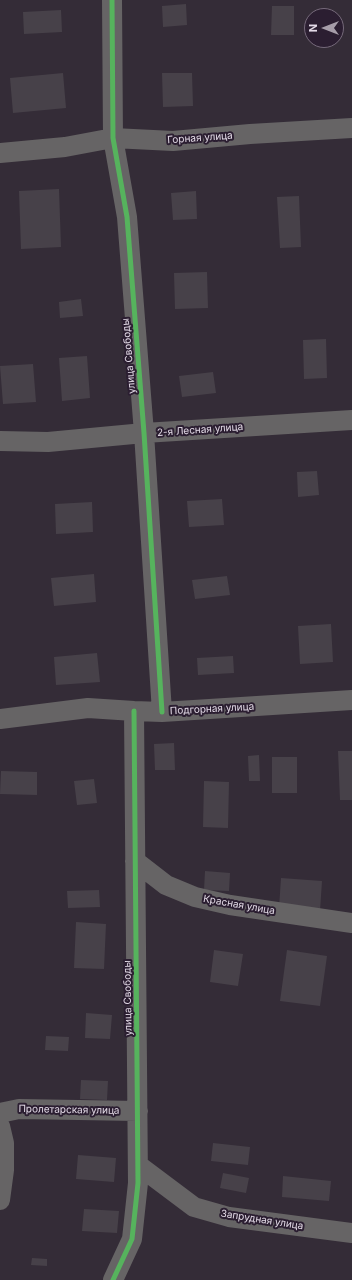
<!DOCTYPE html>
<html>
<head>
<meta charset="utf-8">
<style>
  body { margin:0 }
  #map { position:relative; width:352px; height:1280px; overflow:hidden; background:#342c37; font-family:Inter,sans-serif }
  canvas { display:block }
  .north { position:absolute; left:304px; top:8px; width:40px; height:40px; box-sizing:border-box; background:#2b1e31; border:1px solid #75697a; border-radius:50%; rotate:270deg; font-size:11px; font-weight:700; line-height:16px; text-align:center; color:#e3dae7 }
  .north::after { content:''; display:block; margin:auto; width:14px; height:18px; background:#a69da9; clip-path:polygon(50% 0,100% 100%,50% 72%,0 100%) }
</style>
</head>
<body>
<div id="map">
<canvas width="352" height="1280"></canvas>
<div class="north">N</div>
</div>
<script>
const g = document.querySelector('canvas').getContext('2d');
g.lineJoin = 'round';
function paint(path, color) {
  g.fillStyle = color;
  g.fill(path, 'evenodd');
}
function strokePath(path, color, width, dash) {
  g.strokeStyle = color;
  g.lineWidth = width;
  g.lineCap = dash ? 'butt' : 'round';
  g.setLineDash(dash || []);
  g.stroke(path);
}
function drawText(font, color, halo, rows, align = 'center') {
  g.font = font + ' Inter,sans-serif';
  g.lineWidth = 4;
  g.setLineDash([]);
  g.textBaseline = 'middle';
  g.strokeStyle = halo;
  g.fillStyle = color;
  for (const [text, x, y, turn = 0] of rows) {
    g.save();
    g.translate(x, y);
    g.rotate((+turn || 0) * Math.PI / 180);
    g.textAlign = isNaN(turn) ? turn : align;
    if (halo) g.strokeText(text, 0, 0);
    g.fillText(text, 0, 0);
    g.restore();
  }
}
const building = new Path2D(`
  M186,4l1,21 -24,2 -1,-21z
  M272,6h22v29h-23z
  M61,10l1,22 -38,2 -1,-22z
  M63,73l3,35 -53,5 -3,-35z
  M162,73h30l1,33 -30,1z
  M59,189l2,58 -40,2 -2,-58z
  M196,191l1,28 -24,1 -2,-27z
  M299,196l2,51 -21,1 -3,-51z
  M207,272l1,36 -33,1 -1,-36z
  M81,299l2,17 -23,2 -1,-16z
  M326,339l1,39 -23,1 -1,-39z
  M87,356l3,42 -28,3 -3,-43z
  M33,364l3,38 -33,2 -3,-38z
  M213,372l3,21 -34,4 -3,-21z
  M317,471l2,24 -21,2 -1,-25z
  M222,499l2,26 -35,2 -2,-26z
  M92,502l1,30 -37,2 -1,-30z
  M94,574l2,28 -42,4 -3,-28z
  M227,576l3,19 -35,4 -3,-19z
  M331,624l2,38 -33,2 -2,-38z
  M97,653l3,29 -44,3 -2,-28z
  M233,656l1,17 -36,2 -1,-17z
  M174,743l1,27h-20l-1,-26z
  M338,751h14v49h-12z
  M259,755l1,26h-11l-1,-25z
  M272,757h25v36h-25z
  M1,771l36,1v23l-37,-1z
  M94,779l3,24 -20,2 -3,-24z
  M204,781l25,1 -1,46 -25,-1z
  M205,871l25,2 -1,18 -25,-1z
  M281,878l41,3 -2,30 -41,-3z
  M99,890l1,17 -32,1 -1,-17z
  M76,922l30,2 -2,45 -30,-1z
  M214,950l29,4 -5,32 -28,-4z
  M287,950l40,6 -7,50 -40,-5z
  M86,1013l26,2 -2,24 -25,-1z
  M46,1036l23,1 -1,14 -23,-1z
  M81,1080l27,1 -1,19 -27,-1z
  M213,1143l37,4 -2,18 -37,-4z
  M78,1155l38,3 -2,24 -38,-3z
  M223,1173l26,5 -3,15 -26,-5z
  M283,1176l48,5 -2,20 -47,-4z
  M84,1209l35,2 -2,22 -35,-2z
  M32,1258l15,1v7l-16,-1z`);
const minor = new Path2D(`
  M112,0l1,138 14,79 17,216 18,279
  M0,153l65,-6 48,-9 60,3 77,-7 102,-6
  M0,441l48,1 96,-9 208,-13
  M0,719l88,-11 46,3 28,1 190,-12
  M135,861l31,24 29,12 35,8 122,18
  M0,1113l19,-4 119,2
  M0,1126l4,17v27l-4,30
  M138,1165l56,42 35,10 123,16
  M113,1280l19,-41 6,-56 -4,-472`);
const cycleway = new Path2D(`
  M112,0l1,138 14,79 17,216 18,279
  M113,1280l19,-41 6,-56 -4,-472`);
const streetNames = [
  ["Горная улица",200,138,-4],
  ["улица Свободы",129,356,-95],
  ["2-я Лесная улица",200,430,-4],
  ["Подгорная улица",212,709,-3],
  ["Красная улица",239,905,10],
  ["улица Свободы",128,998,-91],
  ["Пролетарская улица",69,1110,1],
  ["Запрудная улица",262,1220,9]
];
paint(building, '#474149');
strokePath(minor, '#666465', 20);
strokePath(cycleway, '#56b35d', 5);
drawText('10px', '#e3dae7', '#2b1e31', streetNames);
</script>
</body>
</html>
